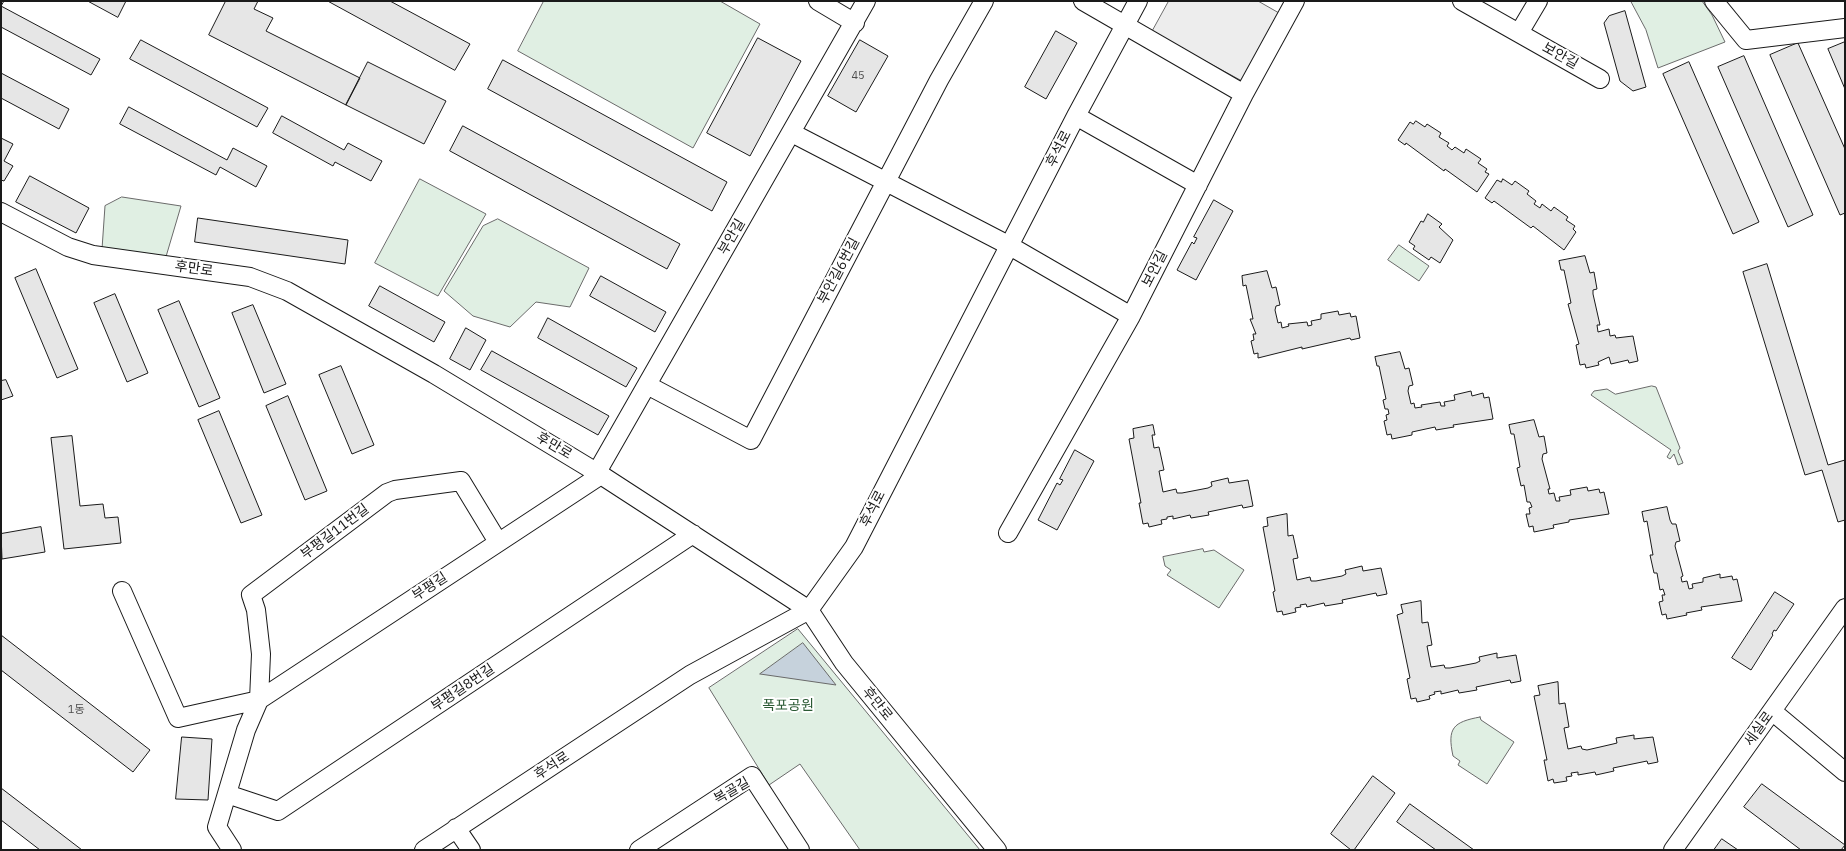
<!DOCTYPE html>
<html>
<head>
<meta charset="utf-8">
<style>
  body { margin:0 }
  #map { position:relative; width:1846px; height:851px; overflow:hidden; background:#fff; font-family:"IBM Plex Sans",sans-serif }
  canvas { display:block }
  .frame { position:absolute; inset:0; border:2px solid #1a1a1a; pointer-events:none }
</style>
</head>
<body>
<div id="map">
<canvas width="1846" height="851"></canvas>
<div class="frame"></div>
</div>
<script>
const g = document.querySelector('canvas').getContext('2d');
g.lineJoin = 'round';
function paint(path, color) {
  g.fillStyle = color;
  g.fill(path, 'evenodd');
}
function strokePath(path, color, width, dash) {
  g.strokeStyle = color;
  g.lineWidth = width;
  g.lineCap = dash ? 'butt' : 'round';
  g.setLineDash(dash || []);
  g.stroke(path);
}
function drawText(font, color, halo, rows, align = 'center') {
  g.font = font + ' "IBM Plex Sans","Noto Sans KR",sans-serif';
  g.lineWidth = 4;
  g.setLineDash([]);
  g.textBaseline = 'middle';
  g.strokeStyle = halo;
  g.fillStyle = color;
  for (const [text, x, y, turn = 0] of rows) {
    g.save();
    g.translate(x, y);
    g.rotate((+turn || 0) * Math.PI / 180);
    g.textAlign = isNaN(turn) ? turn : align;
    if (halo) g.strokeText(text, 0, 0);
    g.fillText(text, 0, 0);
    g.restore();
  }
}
const green = new Path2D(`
  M544,1h176l40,23 -67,124 -175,-97z
  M1631,1h71l10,14 13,27 -67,26 -12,-38z
  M420,179l66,35 -48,82 -63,-33z
  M122,197l59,9 -16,54 -63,-11 3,-43z
  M498,219l91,49 -19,39 -34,-5 -26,25 -37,-11 -29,-25 39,-65z
  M1399,245l30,21 -10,15 -31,-21z
  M1652,386l4,1 24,61 -2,3 5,12 -5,2 -4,-11 -4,5 -3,-2 4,-7 -80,-55 3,-4 13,-2 8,5z
  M1203,549l1,3 10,-2 30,20 -25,38 -52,-33 4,-5 -6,-4 -2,-9z
  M798,629l182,221h-120l-60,-86 -31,21 -60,-97z
  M1480,717l1,3 33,22 -27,42 -29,-19 2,-4 -7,-5c-6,-28 0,-34 27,-39z`);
const parking = new Path2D(`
  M1169,1h89l21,12 -37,68 -90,-49z`);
const water = new Path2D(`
  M803,643l33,42 -76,-11z`);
const building = new Path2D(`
  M1,1h3l-3,5 99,53 -9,16 -90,-48z
  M88,1h38l-8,16z
  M226,1h32l-4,8 19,9 -7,13 94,47 -14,27 -137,-70z
  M328,1h62l80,43 -15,26z
  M1625,11l21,76 -13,4 -13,-10 -16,-58 5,-7z
  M1056,31l21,12 -31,56 -21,-12z
  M758,38l43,23 -51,95 -43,-23z
  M141,40l127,68 -11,19 -127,-68z
  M860,40l28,16 -32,56 -28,-16z
  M1845,42v47l-17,-40z
  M1798,43l47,106v64l-5,2 -70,-160z
  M1744,56l69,159 -25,12 -70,-160z
  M503,60l224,122 -15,29 -224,-122z
  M368,62l78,39 -22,43 -78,-39z
  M1689,62l70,160 -26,12 -70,-160z
  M1,73l68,36 -10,20 -58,-31z
  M129,107l98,53 6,-12 34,18 -11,21 -36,-20 -4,8 -96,-51z
  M282,116l62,34 4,-7 34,18 -11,20 -36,-19 -2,4 -60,-33z
  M1416,121l9,6 2,-3 14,9 -2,4 10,6 -2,3 5,4 3,-3 9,6 2,-4 15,10 -3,4 9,6 -2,3 4,2 -12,18 -32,-23 -1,2 -38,-28 -1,2 -7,-5 12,-18 3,2z
  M463,126l217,118 -13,25 -217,-118z
  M1,138l12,6 -9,17 9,5 -9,15 -3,-1z
  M30,176l59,32 -13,25 -60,-31z
  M1503,179l9,6 3,-4 14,10 -2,3 9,7 -2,3 6,4 2,-4 9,7 3,-4 14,10 -2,3 9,6 -2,3 3,3 -12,18 -31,-24 -2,2 -37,-27 -2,2 -7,-5 12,-18 4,2z
  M1214,200l19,11 -37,69 -19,-10 15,-28 2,2 3,-6 -3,-1z
  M1428,214l14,10 -3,3 14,13 -13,23 -9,-6 -2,3 -16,-11 2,-3 -6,-4 12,-21 2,1z
  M198,218l150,22 -3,24 -150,-22z
  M1585,256l5,17 4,-1 3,17 -4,1v4l7,31h-3l1,7 11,-3 1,7 5,-1 1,3 17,-2 5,25 -9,2 -1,-3 -17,4 -2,-7 -11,5 1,3 -13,3 -1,-4 -5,1 -4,-20 3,-1 -11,-40 3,-1 -7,-33h-3l-2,-9z
  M1767,264l61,201 17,-5v60l-7,2 -16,-52 -17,5 -62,-203z
  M36,269l42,100 -21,9 -42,-100z
  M1267,271l5,17 4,-1 4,18 -4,1 -1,4 3,13 3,-1 1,6 7,-2 -1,-2 19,-2 1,4 4,-1 -1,-4 10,-2v-5l17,-3 1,4 11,-2 1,4 5,-1 4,22 -9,2 -1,-2 -48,11v-2l-44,11v-5l-4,1 -3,-13 3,-1 -1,-6h3l-6,-15h3l-7,-34 -3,1 -1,-10z
  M601,276l65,36 -11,20 -65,-36z
  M380,286l65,36 -11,20 -65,-36z
  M115,294l33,79 -21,9 -33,-79z
  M179,301l41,97 -21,9 -41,-97z
  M253,305l33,79 -22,9 -32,-80z
  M548,318l89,50 -11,19 -88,-49z
  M466,328l20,12 -16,30 -20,-11z
  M492,351l117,65 -11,19 -117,-65z
  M1400,352l5,17 4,-1 4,17 -4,1 -1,5 3,13 3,-1 1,5 7,-1 -1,-2 19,-3 1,4h4l-1,-4 11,-2 -1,-5 17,-4 1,5 11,-3 1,5 5,-1 4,22 -40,6 1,2 -18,3 -1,-3 -23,5v3l-20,4 -1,-5 -4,1 -3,-14 3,-1 -1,-5 3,-1 -1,-5h-3l-2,-9 3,-1 -7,-33h-2l-2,-9z
  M341,366l33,79 -22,9 -33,-79z
  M6,380l7,16 -12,4v-19z
  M288,396l39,95 -22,9 -39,-94z
  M219,411l43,104 -21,8 -43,-103z
  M1534,420l5,17 5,-1 3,17 -4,1 -1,5 8,30h-2l1,5 5,-1 2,8h4l-1,-4 12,-2 -1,-5 17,-3 1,4 11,-2 1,4 4,-1 5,22 -40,6v2l-16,3 1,3 -20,4 -1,-6 -4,1 -3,-13h4l-1,-6 3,-1 -2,-5h-3l-3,-17 -3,1 -4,-18 3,-1 -6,-33h-3l-2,-9z
  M1153,425l2,10h-3l2,13 5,-1 5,23 -5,1 4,21 13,-3 1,4h5l26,-5 4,-2 -1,-4 17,-4 1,5 19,-3 5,26 -10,2 -1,-3 -34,7 1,3 -18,3 -1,-3 -17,4v-3l-6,1v2l-6,1 1,4 -13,3 -1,-4 -5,1 -4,-21h2l-12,-64 5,-1 -1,-9z
  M72,436l8,70 23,-2 2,14 13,-1 3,26 -57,6 -13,-111z
  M1075,450l19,11 -37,69 -19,-10 19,-37 3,2 3,-5 -3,-1z
  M1667,507l3,13 2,4h4l4,17 -4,1 -1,4 8,30 -2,1 1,5 5,-1 2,8 4,-1 -1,-4 11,-2v-4l17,-4v4l12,-2 1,4 4,-1 5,22 -41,6 1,3 -16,3 1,2 -20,4 -1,-5 -4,1 -3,-13 4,-1 -1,-6h3l-2,-6 -3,1 -3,-17h-3l-4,-18h3l-6,-34 -3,1 -2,-10z
  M1287,514l1,22 5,-1 5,23 -5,1 4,21 13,-3 1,4h5l26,-5 4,-2 -1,-4 17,-4 1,5 18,-3 6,26 -10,2 -1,-3 -34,7 1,3 -18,3 -1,-3 -17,4 -1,-3 -6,1 1,2 -6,1 1,4 -13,3 -1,-4 -5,1 -4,-20 2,-1 -12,-64 5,-1 -1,-8z
  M41,527l4,25 -43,7 -1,-25z
  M1775,592l19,12 -18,27 -2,-1 -2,4 1,1 -22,35 -19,-12z
  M1421,601l1,22 6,-1 4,23 -5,1 4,21 13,-2 1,3h5l26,-5 4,-2 -1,-4 18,-4v5l19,-3 5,26 -10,2 -1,-3 -34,7 1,3 -18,3 -1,-3 -17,4v-3l-7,1 1,2 -6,2 1,3 -13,3 -1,-4 -5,1 -4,-20 3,-1 -13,-63 6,-2 -2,-8z
  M1,635l149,115 -17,22 -132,-102z
  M1558,682l1,22 6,-1 4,24 -5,1 4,21 13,-3 1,3 5,1 26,-6 4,-1 -1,-5 18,-3v4l19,-2 5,25 -10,2 -1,-3 -34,7 1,3 -18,4 -1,-3 -17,3v-3l-7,1 1,3 -6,1 1,4 -13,2 -1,-4 -5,2 -4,-21h3l-13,-64 6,-1 -2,-9z
  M182,737l30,2 -4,61 -32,-1z
  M1373,776l22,17 -41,57h-3l-20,-16z
  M1762,784l83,61 -4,5h-40l-57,-43z
  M1,788l81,62h-42l-39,-30z
  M1410,804l64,46h-38l-39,-28z
  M1722,839l16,11h-24z`);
const minor = new Path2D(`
  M818,1l37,22
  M1083,1l161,93
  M1462,1l138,78
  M1714,1l32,39 99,-12
  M1519,33l19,-32
  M1076,116l122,69
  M792,133l218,113 121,70
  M1,212l67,35 25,8 157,22 37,14 147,83 167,101 208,135 35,53 153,187
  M649,386l102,54 188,-360 45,-79
  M597,472l269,-471
  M1008,533l123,-217 113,-222 51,-93
  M122,591l56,127 81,-18 342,-225
  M1772,711l73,61
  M227,794l51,17 415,-277
  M456,828l15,22
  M232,850l-15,-23 29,-97 13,-30 2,-46 -5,-44 -5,-15 136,-102 8,-3 66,-9 37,61
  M424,850l266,-175 119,-65 45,-63 222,-431 62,-115
  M639,850l113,-74 48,74
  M1673,850l172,-242`);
const numberNames = [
  ["45",858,76],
  ["1동",76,710]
];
const streetNames = [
  ["보안길",1560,56,29],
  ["후석로",1059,149,-63],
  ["부안길",732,237,-60],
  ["후만로",194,269,8],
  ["보안길",1155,269,-63],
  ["부안길6번길",839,271,-62],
  ["후만로",554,446,31],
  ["후석로",873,509,-63],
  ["부평길11번길",335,532,-37],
  ["부평길",430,587,-33],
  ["부평길8번길",463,688,-34],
  ["후만로",877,704,51],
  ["세실로",1759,729,-54],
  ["후석로",552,766,-33],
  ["복골길",732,791,-30]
];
const parkNames = [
  ["폭포공원",788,706]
];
paint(green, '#e0efe3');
strokePath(green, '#6a6a6a', 1);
paint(parking, '#ededed');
strokePath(parking, '#6a6a6a', 1);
paint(water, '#c6d2dc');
strokePath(water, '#6a6a6a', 1);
paint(building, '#e6e6e6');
strokePath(building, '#1a1a1a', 1);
strokePath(minor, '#1a1a1a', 20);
strokePath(minor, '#fff', 18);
drawText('11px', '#4d4d4d', null, numberNames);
drawText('14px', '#1a1a1a', '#fff', streetNames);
drawText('14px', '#2b5a34', '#fff', parkNames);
</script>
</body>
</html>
